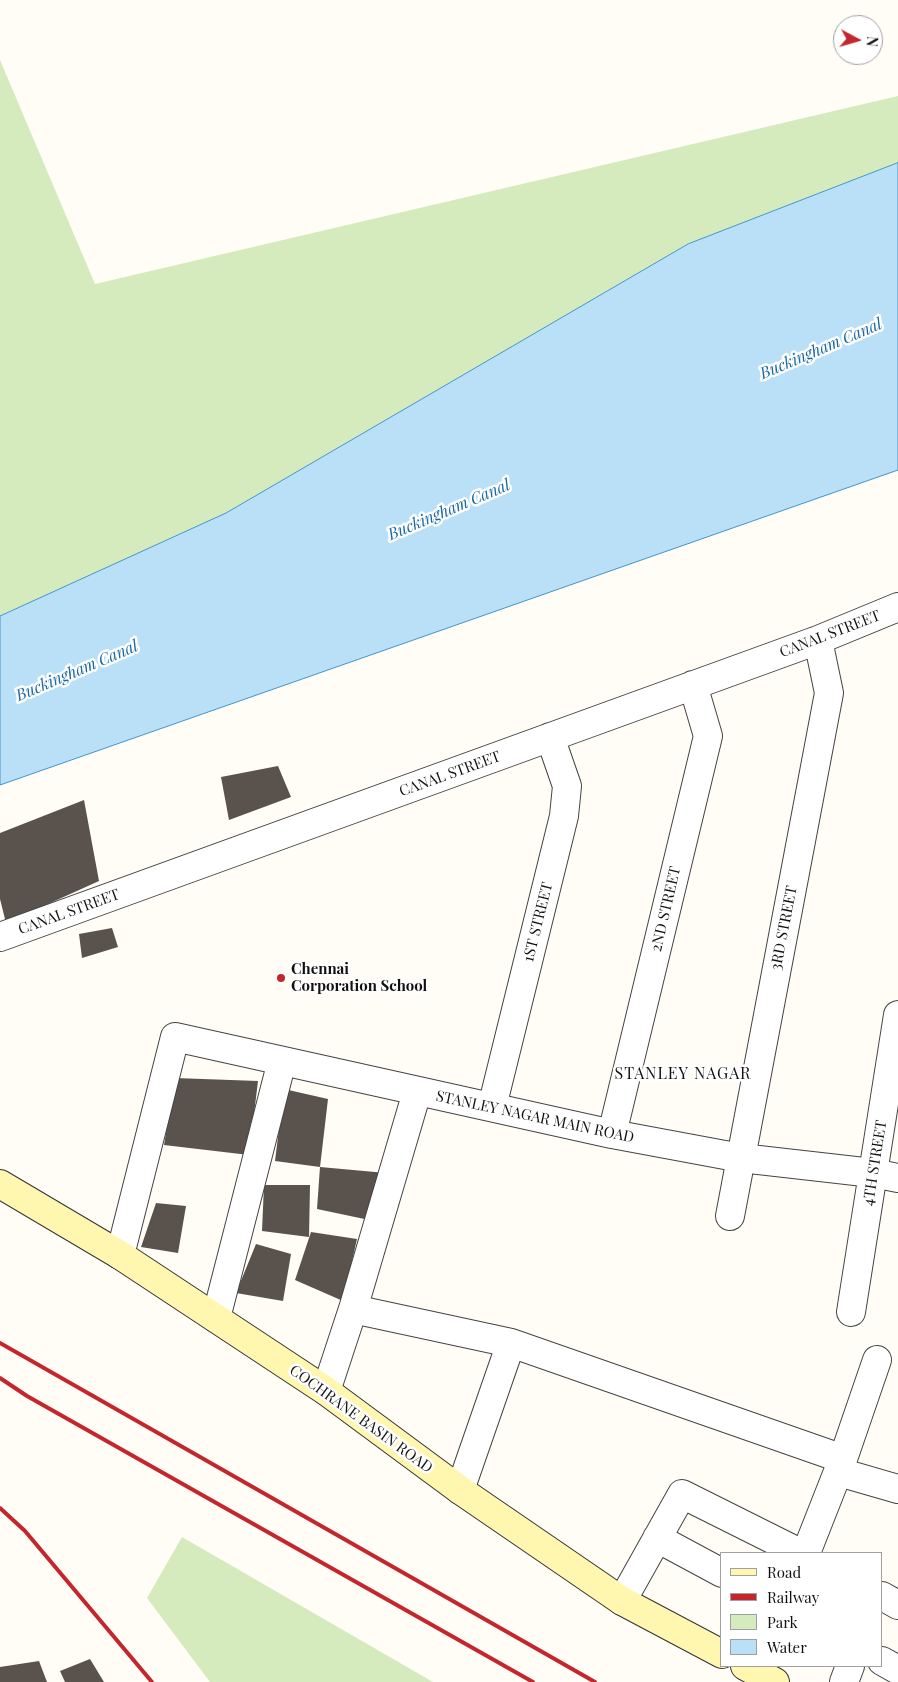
<!DOCTYPE html>
<html>
<head>
<meta charset="utf-8">
<style>
  body { margin:0 }
  #map { position:relative; width:898px; height:1682px; overflow:hidden; background:#fffdf5; font-family:"Playfair Display",serif }
  canvas { display:block }
  .legend { position:absolute; left:720px; top:1552px; width:162px; height:115px; box-sizing:border-box; background:#fff; border:1px solid #a0a0a0; margin:0; padding:6px 9px; list-style:none; font-size:15px; color:#111 }
  .legend li { display:flex; align-items:center; gap:10px; height:25px }
  .legend b { width:25px; border:1px solid #a0a0a0 }
  .north { position:absolute; left:833px; top:15px; width:50px; height:50px; box-sizing:border-box; background:#fff; border:1px solid #a0a0a0; border-radius:50%; rotate:96deg; font-size:14px; font-weight:700; line-height:20px; text-align:center; color:#111 }
  .north::after { content:''; display:block; margin:auto; width:18px; height:22px; background:#c4262e; clip-path:polygon(50% 0,100% 100%,50% 72%,0 100%) }
</style>
</head>
<body>
<div id="map">
<canvas width="898" height="1682"></canvas>
<ul class="legend">
<li><b style="height:6px;background:#fff6b0"></b>Road</li>
<li><b style="height:6px;background:#c4262e"></b>Railway</li>
<li><b style="height:14px;background:#d5ebbd"></b>Park</li>
<li><b style="height:14px;background:#b9e0f7"></b>Water</li>
</ul>
<div class="north">N</div>
</div>
<script>
const g = document.querySelector('canvas').getContext('2d');
g.lineJoin = 'round';
function paint(path, color) {
  g.fillStyle = color;
  g.fill(path, 'evenodd');
}
function strokePath(path, color, width, dash) {
  g.strokeStyle = color;
  g.lineWidth = width;
  g.lineCap = dash ? 'butt' : 'round';
  g.setLineDash(dash || []);
  g.stroke(path);
}
function drawText(font, color, halo, rows, align = 'center') {
  g.font = font + ' "Playfair Display",serif';
  g.lineWidth = 5;
  g.setLineDash([]);
  g.textBaseline = 'middle';
  g.strokeStyle = halo;
  g.fillStyle = color;
  for (const [text, x, y, turn = 0] of rows) {
    g.save();
    g.translate(x, y);
    g.rotate((+turn || 0) * Math.PI / 180);
    g.textAlign = isNaN(turn) ? turn : align;
    if (halo) g.strokeText(text, 0, 0);
    g.fillText(text, 0, 0);
    g.restore();
  }
}
const green = new Path2D(`
  M0,60l95,224 803,-188v67l-210,81 -462,269 -226,103z
  M182,1537l251,145h-223l-63,-84z`);
const water = new Path2D(`
  M898,163v307l-898,315v-169l226,-103 462,-269z`);
const building = new Path2D(`
  M278,766l13,31 -62,23 -8,-43z
  M84,800l15,81 -93,42 -6,-24v-66z
  M112,928l6,19 -36,11 -3,-24z
  M175,1078l83,3 -9,74 -85,-10z
  M284,1089l44,10 -8,68 -45,-6z
  M320,1167l66,6 -12,48 -57,-12z
  M264,1185h46l-1,52 -47,-6z
  M156,1203l30,3 -8,47 -37,-6z
  M311,1232l46,7 -14,62 -48,-21z
  M256,1244l35,10 -8,47 -47,-8z
  M90,1659l14,23h-39l-5,-11z
  M39,1661l8,21h-47v-15z`);
const street = new Path2D(`
  M0,937l818,-297 80,-33
  M492,1107l72,-291 3,-30 -17,-49
  M612,1134l96,-398 -15,-51
  M730,1216l99,-523 -11,-53
  M120,1255l55,-218 437,97 129,24 132,15 25,5
  M353,1309l158,34 332,116 -37,94
  M851,1312l47,-297
  M216,1318l66,-257
  M326,1391l27,-82 64,-217
  M843,1459l34,-99
  M839,1472l59,17
  M460,1490l51,-147
  M657,1538l65,35
  M882,1596l16,9
  M622,1601l60,-107 118,59
  M882,1661l16,9
  M844,1682l6,-16`);
const secondary = new Path2D(`
  M0,1184l120,71 206,136 134,99 162,111 100,53
  M745,1666l30,16`);
const rail = new Path2D(`
  M0,1343l595,339
  M0,1378l27,18 506,286
  M0,1508l25,23 127,151`);
const markers = [
  [281,978,5,"#c4262e"]
];
const streetNames = [
  ["CANAL STREET",830,634,-21],
  ["CANAL STREET",450,774,-20],
  ["2ND STREET",666,909,-77],
  ["CANAL STREET",69,912,-20],
  ["1ST STREET",538,922,-76],
  ["3RD STREET",784,928,-79],
  ["STANLEY NAGAR MAIN ROAD",535,1117,12],
  ["4TH STREET",875,1163,-81],
  ["COCHRANE BASIN ROAD",361,1419,36]
];
const poiNames = [
  ["Chennai",291,969],
  ["Corporation School",291,986]
];
const waterNames = [
  ["Buckingham Canal",821,349,-23],
  ["Buckingham Canal",449,510,-23],
  ["Buckingham Canal",77,671,-23]
];
const neighbourhoodNames = [
  ["STANLEY NAGAR",683,1074]
];
paint(green, '#d5ebbd');
paint(water, '#b9e0f7');
strokePath(water, '#3f96cf', 1);
paint(building, '#5a524d');
strokePath(street, '#444', 30);
strokePath(secondary, '#333', 30);
strokePath(street, '#fff', 28);
strokePath(secondary, '#fff6b0', 28);
strokePath(rail, '#c4262e', 4);
for (const [x, y, r, color] of markers) {
  const dot = new Path2D();
  dot.arc(x, y, r, 0, 2 * Math.PI);
  g.fillStyle = color;
  g.fill(dot);
  strokePath(dot, '#fff', 2);
}
drawText('15px', '#111', '#fff', streetNames);
drawText('bold 15px', '#111', '#fff', poiNames, 'left');
drawText('italic 16px', '#1768a6', '#fff', waterNames);
g.letterSpacing = '1px';
drawText('16px', '#111', '#fff', neighbourhoodNames);
g.letterSpacing = '0px';
</script>
</body>
</html>
